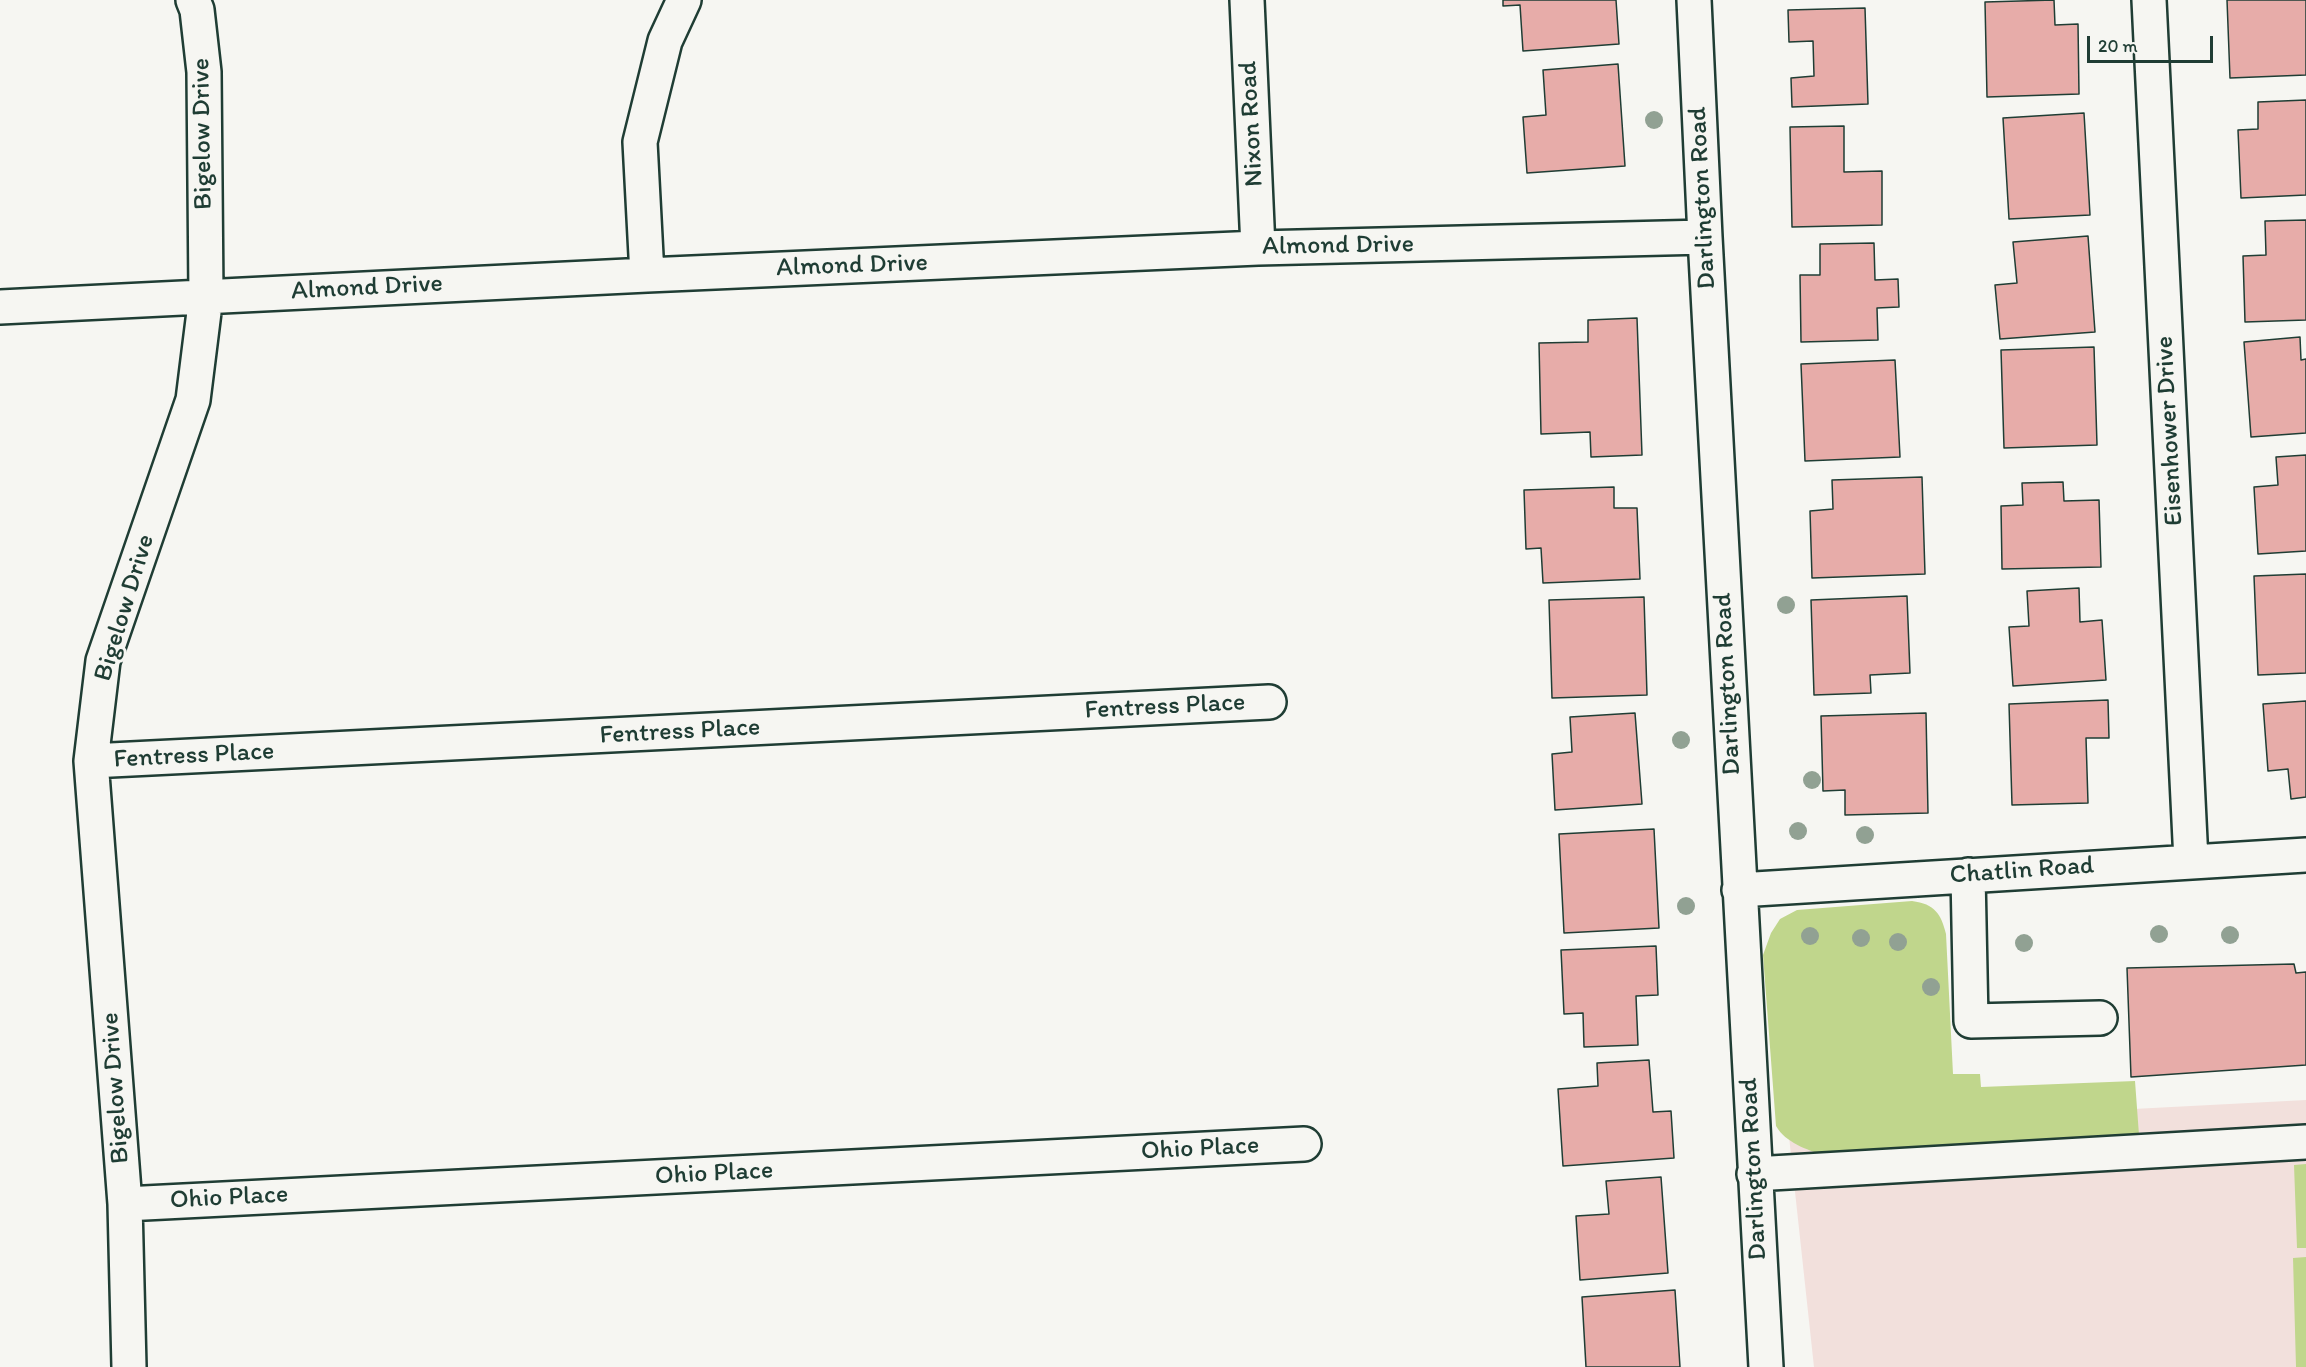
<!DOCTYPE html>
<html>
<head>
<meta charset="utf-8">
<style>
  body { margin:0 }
  #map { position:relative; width:2306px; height:1367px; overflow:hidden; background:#f6f6f2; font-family:Itim,sans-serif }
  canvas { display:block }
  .scale { position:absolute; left:2087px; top:36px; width:126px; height:27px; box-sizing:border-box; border:3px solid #1f3d34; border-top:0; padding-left:8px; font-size:18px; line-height:21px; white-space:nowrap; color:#1f3d34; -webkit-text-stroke:4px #f6f6f2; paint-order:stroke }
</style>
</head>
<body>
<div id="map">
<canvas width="2306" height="1367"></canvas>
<div class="scale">20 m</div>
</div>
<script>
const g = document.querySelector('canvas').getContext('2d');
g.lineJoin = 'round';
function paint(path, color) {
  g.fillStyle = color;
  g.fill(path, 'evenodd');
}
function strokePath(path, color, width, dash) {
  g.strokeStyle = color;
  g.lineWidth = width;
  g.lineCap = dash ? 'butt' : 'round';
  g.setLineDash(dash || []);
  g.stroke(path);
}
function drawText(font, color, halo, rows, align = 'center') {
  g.font = font + ' Itim,sans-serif';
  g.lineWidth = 6;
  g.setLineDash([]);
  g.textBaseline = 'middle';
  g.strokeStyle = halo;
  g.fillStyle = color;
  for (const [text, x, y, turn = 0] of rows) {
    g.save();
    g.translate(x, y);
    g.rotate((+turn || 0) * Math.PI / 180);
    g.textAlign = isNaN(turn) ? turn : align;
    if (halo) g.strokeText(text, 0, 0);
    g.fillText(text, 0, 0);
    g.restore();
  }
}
const built = new Path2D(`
  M2306,1100v267h-492l-26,-240z`);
const green = new Path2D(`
  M1912,901c23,3 29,13 34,33l7,140h27l1,13 154,-6 4,54 -314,21c-19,-7 -39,-13 -49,-30l-13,-171 8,-22 9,-14 17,-9z
  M2306,1164v84h-9l-3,-83z
  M2306,1257v110h-10l-3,-109z`);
const building = new Path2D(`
  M1503,0h113l3,44 -96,7 -3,-46 -17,1z
  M2054,0l1,25 23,-1 1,70 -92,3 -2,-95z
  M2227,0h79v75l-76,3z
  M1865,8l3,96 -76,3 -1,-29 23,-2 -1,-35 -24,1 -1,-32z
  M1618,64l7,102 -98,7 -4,-56 23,-2 -3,-45z
  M2306,100v95l-65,3 -3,-68 20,-1v-27z
  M2084,113l6,102 -81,4 -6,-101z
  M1844,126v46l38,-1v54l-90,2 -2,-100z
  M2306,220v100l-61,2 -2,-66 23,-1 -1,-34z
  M2088,236l7,96 -95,7 -5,-54 22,-2 -4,-41z
  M1874,243l1,37 23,-1 1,28 -22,1 1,32 -77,2 -1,-67h20v-31z
  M1637,318l5,137 -51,2 -1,-25 -49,2 -2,-91 49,-1v-22z
  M2300,337l1,23 5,-1v74l-55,4 -7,-95z
  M2094,347l3,98 -93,3 -3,-98z
  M1895,360l5,97 -95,4 -4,-97z
  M2306,455v96l-48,3 -4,-67 24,-2 -2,-28z
  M1922,477l3,97 -113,4 -2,-67 23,-2 -1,-29z
  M2063,482l1,19 35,-1 2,67 -99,2 -1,-63 22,-1 -1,-22z
  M1614,487v21h23l3,71 -97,4 -2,-35 -15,1 -2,-59z
  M2306,574v99l-48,2 -4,-99z
  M2079,588l1,34 22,-2 4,60 -93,6 -4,-59 20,-1 -2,-35z
  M1907,596l3,77 -40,2 1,18 -57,2 -3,-95z
  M1644,597l3,98 -95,3 -3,-98z
  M2108,700l1,38h-23l2,65 -76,2 -3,-101z
  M2306,701v96l-15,2 -3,-30 -20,2 -5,-67z
  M1635,713l7,91 -87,6 -3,-56 20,-2 -2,-35z
  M1926,713l2,100 -83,2v-25l-22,1 -2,-75z
  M1654,829l5,99 -95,5 -5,-99z
  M1656,946l2,49 -22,1 2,49 -54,2 -1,-34 -19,1 -3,-64z
  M2294,964l2,9 10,-1v93l-175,12 -4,-109z
  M1649,1060l4,52 18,-1 3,47 -111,8 -5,-77 40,-3 -1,-23z
  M1661,1177l7,96 -88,7 -4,-64 33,-2 -3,-33z
  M1675,1290l5,77h-94l-4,-70z`);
const minor = new Path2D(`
  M1247,0l11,248
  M1694,0l11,237 61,1130
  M2149,0l42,861
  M647,275l-7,-133 25,-101 19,-41
  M0,307l647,-32 611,-27 447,-11
  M91,761l1178,-59
  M1968,875l3,146 129,-3
  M1739,890l567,-35
  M1754,1174l552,-32
  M125,1204l1179,-60
  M129,1367l-4,-163 -34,-443 12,-100 90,-261 13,-104 -2,-224 -7,-62 -4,-10`);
const trees = [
  [1654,120],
  [1786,605],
  [1681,740],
  [1812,780],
  [1798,831],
  [1865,835],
  [1686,906],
  [2159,934],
  [2230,935],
  [1810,936],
  [1861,938],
  [1898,942],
  [2024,943],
  [1931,987]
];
const streetNames = [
  ["Nixon Road",1252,124,-93],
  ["Bigelow Drive",203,134,-91],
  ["Darlington Road",1703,198,-93],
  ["Almond Drive",1338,246,-1],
  ["Almond Drive",852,266,-2],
  ["Almond Drive",367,288,-3],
  ["Eisenhower Drive",2170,431,-93],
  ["Bigelow Drive",125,608,-73],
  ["Darlington Road",1728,684,-93],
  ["Fentress Place",1165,707,-3],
  ["Fentress Place",680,732,-3],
  ["Fentress Place",194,756,-3],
  ["Chatlin Road",2022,871,-4],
  ["Bigelow Drive",116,1088,-94],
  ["Ohio Place",1200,1149,-3],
  ["Darlington Road",1754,1169,-93],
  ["Ohio Place",714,1174,-3],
  ["Ohio Place",229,1198,-3]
];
paint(built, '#f2e0dc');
paint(green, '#c0d68c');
paint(building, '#e7aca9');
strokePath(building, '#1f3d34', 1.5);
strokePath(minor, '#1f3d34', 38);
strokePath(minor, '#f6f6f2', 33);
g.fillStyle = '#91a193';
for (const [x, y] of trees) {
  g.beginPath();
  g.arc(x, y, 9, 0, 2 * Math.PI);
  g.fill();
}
drawText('26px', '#1f3d34', '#f6f6f2', streetNames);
</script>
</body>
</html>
